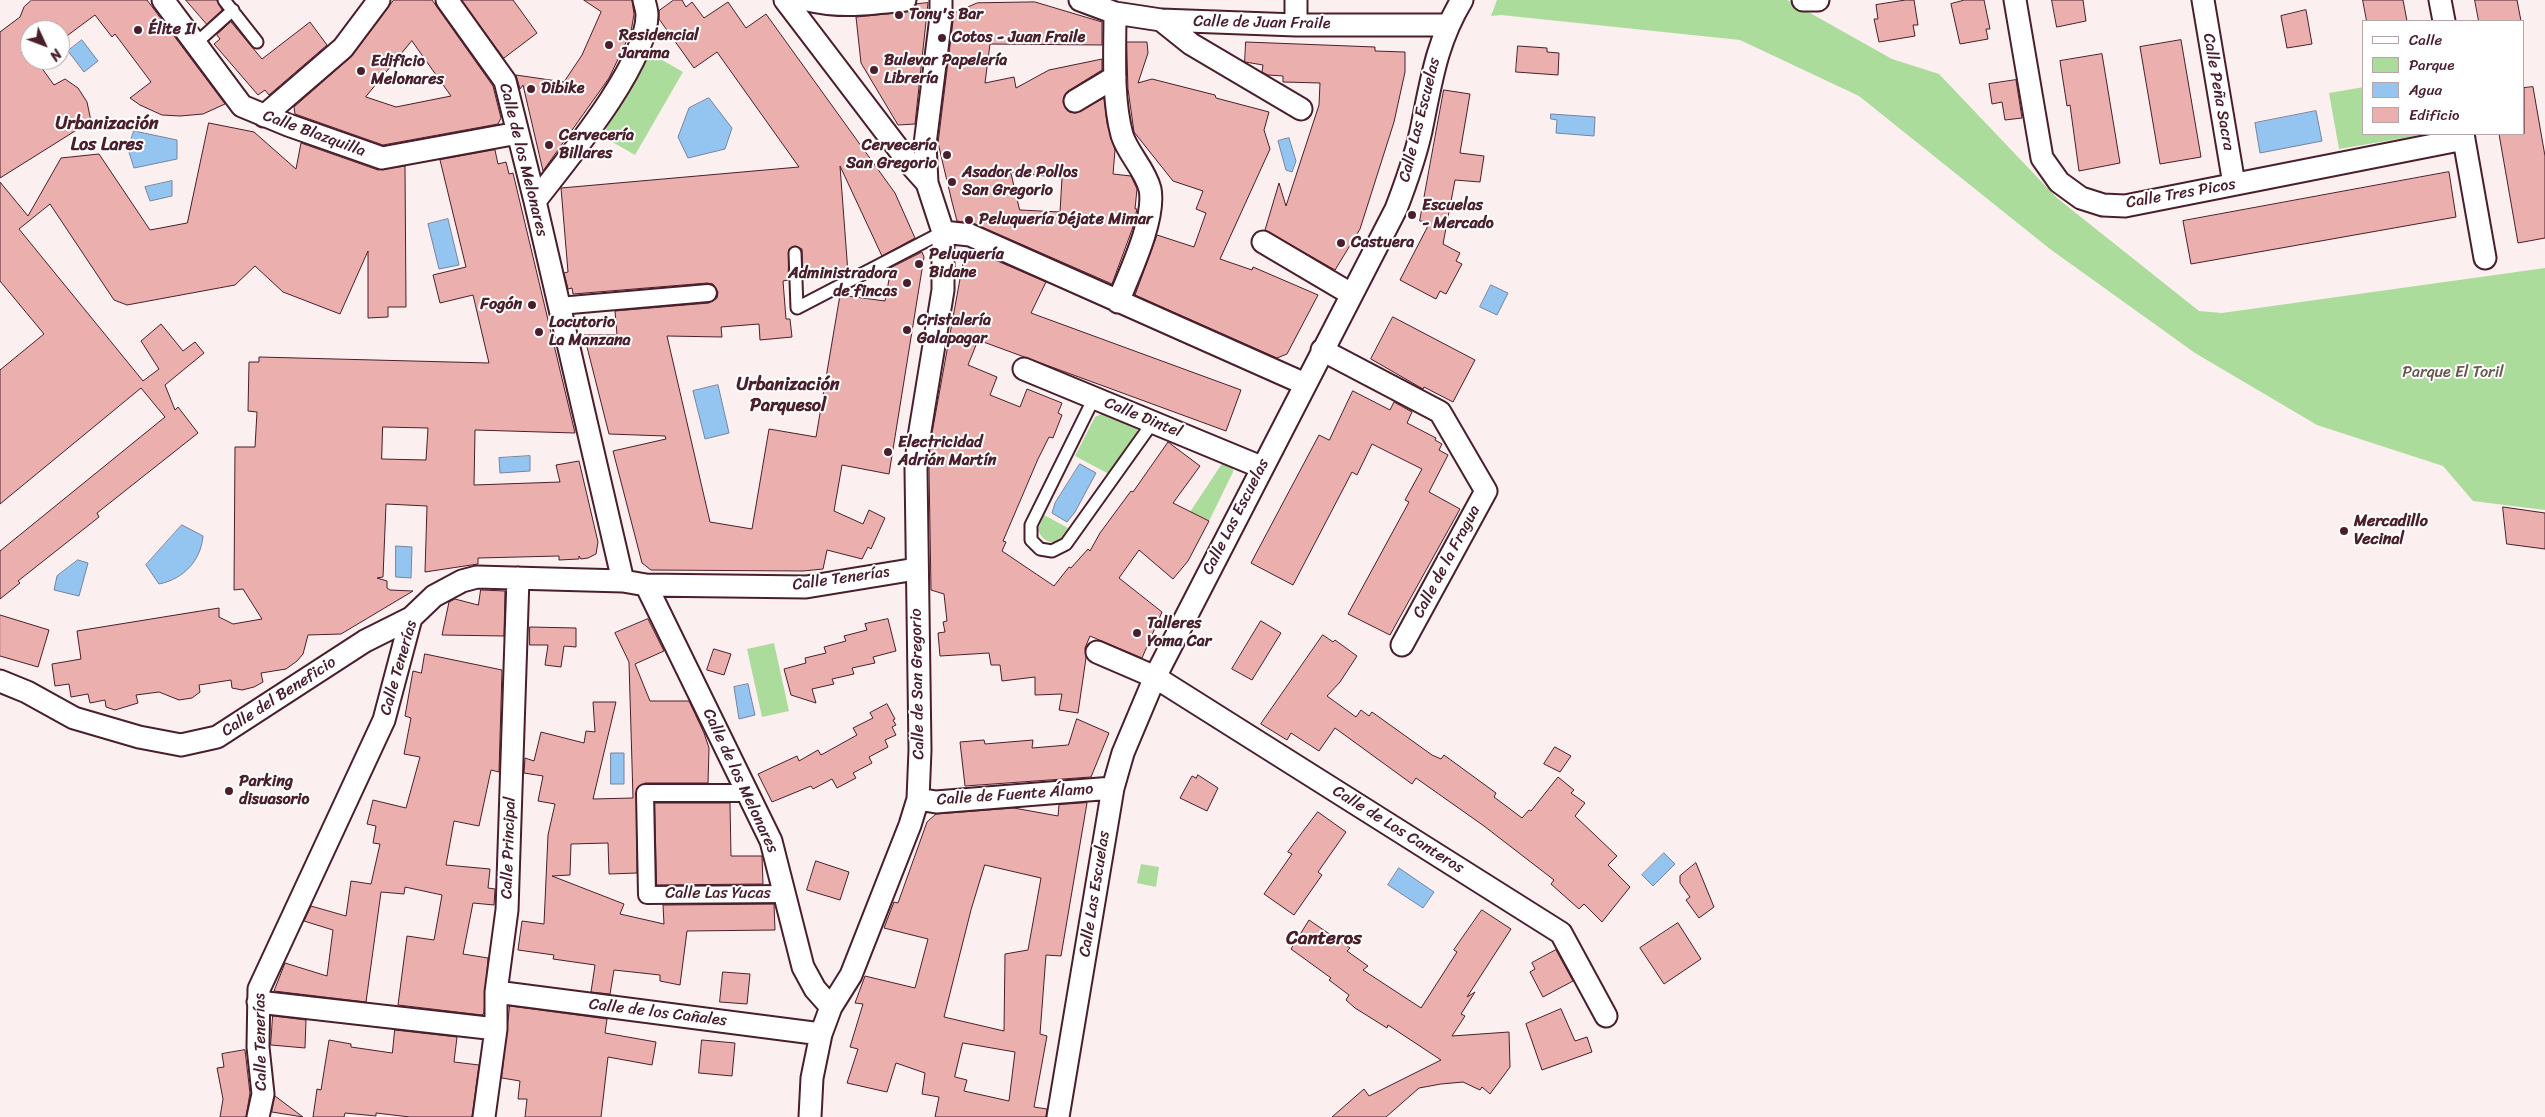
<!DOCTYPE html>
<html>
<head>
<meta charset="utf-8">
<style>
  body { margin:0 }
  #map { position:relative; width:2545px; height:1117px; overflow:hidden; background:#fbefef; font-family:Sriracha,sans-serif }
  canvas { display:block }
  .legend { position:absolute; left:2362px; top:20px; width:162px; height:115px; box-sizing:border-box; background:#fff; border:1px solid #b7a5aa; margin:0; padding:6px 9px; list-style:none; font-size:15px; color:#4a1f2b }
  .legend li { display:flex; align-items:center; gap:10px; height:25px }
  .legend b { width:25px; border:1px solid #b7a5aa }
  .north { position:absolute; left:20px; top:20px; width:50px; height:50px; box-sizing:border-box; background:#fff; border:1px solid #b7a5aa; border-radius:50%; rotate:133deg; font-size:14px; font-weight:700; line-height:20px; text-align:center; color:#4a1f2b }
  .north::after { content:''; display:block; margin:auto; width:18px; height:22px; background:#4a1f2b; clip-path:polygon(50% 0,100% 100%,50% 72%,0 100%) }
</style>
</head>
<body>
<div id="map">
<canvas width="2545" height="1117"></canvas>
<ul class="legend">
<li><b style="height:6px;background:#fff"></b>Calle</li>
<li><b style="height:14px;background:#acdc9c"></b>Parque</li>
<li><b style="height:14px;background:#94c5f0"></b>Agua</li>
<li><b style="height:14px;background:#ebafad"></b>Edificio</li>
</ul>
<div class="north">N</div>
</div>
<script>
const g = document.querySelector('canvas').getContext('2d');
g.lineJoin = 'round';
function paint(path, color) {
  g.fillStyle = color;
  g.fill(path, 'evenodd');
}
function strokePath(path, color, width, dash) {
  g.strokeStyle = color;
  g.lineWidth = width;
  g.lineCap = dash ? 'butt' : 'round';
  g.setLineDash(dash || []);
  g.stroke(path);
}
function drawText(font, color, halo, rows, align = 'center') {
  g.font = font + ' Sriracha,sans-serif';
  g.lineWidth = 4;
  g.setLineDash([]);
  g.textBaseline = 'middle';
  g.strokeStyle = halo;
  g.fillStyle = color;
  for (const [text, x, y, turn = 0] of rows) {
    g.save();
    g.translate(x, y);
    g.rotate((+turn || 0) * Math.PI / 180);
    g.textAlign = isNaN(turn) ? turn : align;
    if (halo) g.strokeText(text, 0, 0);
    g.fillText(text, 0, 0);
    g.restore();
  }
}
const green = new Path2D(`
  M1497,0h290l105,59 47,15 118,124 142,113 23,2 323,-45v242l-72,-9 -30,-35 -126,-41 -122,-72 -145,-104 -191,-153 -119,-56 -239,-25 -10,1z
  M650,53l33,19 -48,83 -33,-19z
  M2364,87v47h63l-88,15 -10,-56z
  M1103,413l34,12c3,17 -18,36 -28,49l-34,-18 20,-39z
  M1225,459l8,8v5l-24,49 -19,-9z
  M1044,515l24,13 -7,11 -8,4c-9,-3 -12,-5 -15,-14z
  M774,643l15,68 -27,6 -15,-68z
  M1141,864l18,3 -3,20 -19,-4z`);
const water = new Path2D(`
  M82,40l16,21 -14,11 -16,-21z
  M709,98l23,30 -7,21 -37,9 -10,-21 11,-29z
  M2316,111l6,30 -62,12 -5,-30z
  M1551,114l44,3 -1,19 -38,-3 1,-13 -6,-1z
  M134,131l43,9v19l-43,9 -6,-19z
  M1289,138l7,23 -4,11 -6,-2 -8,-29z
  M172,181v15l-22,5 -5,-14z
  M448,219l11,46 -20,4 -11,-45z
  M1491,285l17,8 -11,22 -17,-8z
  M718,385l11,48 -24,6 -12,-48z
  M530,456v15l-30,2 -1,-15z
  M1080,464l16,9 -21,39 -8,10 -15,-9 3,-10z
  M182,525l21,11c-2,24 -19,43 -44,48l-13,-19z
  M396,546l16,1 -1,31 -15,-1z
  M78,560l10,3 -9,33 -25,-6 3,-14z
  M748,684l7,31 -16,4 -5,-32z
  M611,753h13v31h-13z
  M1664,853l11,11 -22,22 -11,-11z
  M1399,868l35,24 -11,16 -35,-23z`);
const building = new Path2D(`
  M32,0h115l78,104 -22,10 -23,2 -18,-1 -22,-10 -10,-7 21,-16 -36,-48 -3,3 -17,-22 -35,26v-11h-30v30h6l18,25 11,-6 13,9 9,14 4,19 -91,57v-146l20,-15 4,-10z
  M186,0h31l5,10 -15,14z
  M394,0h38l61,86 8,32 -3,6 -115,21 -88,-31 -1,-7 57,-50zM412,41l39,55 -55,11 -30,-10z
  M462,0h51l24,33 -33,25z
  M584,0h48l2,14 -3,18 -22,46 -66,93 -20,-86 -3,4 -4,-14 48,7 18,-27 19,-43z
  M674,0h8l4,7 6,-5 12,16 24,-16 18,26 20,-14 129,179 20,45 -33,18 -42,-90 8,107 -7,4 -38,2 -1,-30 -7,-3 -6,3 -1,31 -5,1 3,38h4l2,18 -32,3 -1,-16 -38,3 1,10 -55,-1 43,186 42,7 17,-100 47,8 24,-142 45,6 5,-27 -2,-5 34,-17 2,5 -35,217 -47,-9 -8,46 29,13 6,-14 16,8 -14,31 -3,-2 -6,12 -35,-9 -4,19 -20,2 -152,-1 -9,-7 -29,-112 53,-12 -1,-3 -56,-2 -25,-99h33l-2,-24 94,-8 8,-5 1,-6 -5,-8 -6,-1 -134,11 -1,-6 -4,1 -4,-16 4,-1 -7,-84 238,-21 -82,-115 -23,16 -35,-49v-8z
  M1906,0h8l4,25h-5l2,11 -36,6 -5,-23h4l-2,-14z
  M1965,0h19l6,29h-4l2,10 -28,5 -9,-40z
  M2052,0h31l3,21 -29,6z
  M2363,0h40l4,21h-40z
  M2475,0h42l4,21h-42z
  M1035,2l67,20v23l-112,-1 -5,39 29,-6 2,11 33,-18 53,-11v11l-34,21 -5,11 6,10 7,1 28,-15 3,25 8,27 -2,24 18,2 6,13 -2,20h2l-4,18 -21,57 -137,-60 -18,-3 -5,-19 -14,-59 16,-130 23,-10zM1011,172l51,6 -2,34 -40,-2z
  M928,3l-13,121 -17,1 -37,-62 -5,-46 50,-5 7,-2 4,-6z
  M2306,10l6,34 -25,4 -6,-32z
  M231,22l31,37 48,-37 17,23 -58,50 -4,-5 -7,5 -44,-51 6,-5 -3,-4z
  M2181,40l20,117 -41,7 -20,-117z
  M1127,42h20l1,11 -10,30 14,-4 63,16 1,3 53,14 -5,18 6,19 -50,110 32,11 1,-3 65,28 -31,59 -10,4 -142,-63 22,-60 37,12 12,-34 -10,-4 7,-18 -30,-10 -39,-49 -6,-43z
  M1246,42l129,5v4l30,1v20l-11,50 -34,107 -25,41 -70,-40 14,-47 7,23 33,-101 1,-22 -37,-1v-6l-15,-1 -6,-3 1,-7 -18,-3z
  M1518,46l29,2v4l12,1 -1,22 -42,-3z
  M2102,54l18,109 -41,8 -9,-66 -3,1 -7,-45z
  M2016,80l6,38 -17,2 -3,-18 -10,2 -3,-20z
  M2533,87l12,69v82l-27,5 -19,-109h25v-46z
  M1444,90l26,4 -10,59 24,3 -4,26 -25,-2 -12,64 17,9 -4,8 6,3 -16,30 -6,-3 -4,8 -36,-19 30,-58 -10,-1z
  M209,123l45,9 42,37 5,-26 77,27 27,-4 1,141h-18v10l-20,1v-67l-28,63 -57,-22 -28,-26 -20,19 -108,20 -13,-5 -64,-96 -31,25 124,152 16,-12 -18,-28 20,-17 22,27 12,-9 9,11 -39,32 10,25 3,-3 20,26 -101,80 2,4 -81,64 2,2 -20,16v-48l165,-134 -24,-29 -141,116v-134l44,-36 -44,-53v-99l28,34 33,-58 38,-4 51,76 37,-7z
  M495,150l3,14 8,-2 3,12 4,-1 62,260 -100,-3 -1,55 86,-3 -4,-17 23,-4 19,81 -2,12 -8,4 -7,1 -2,-3v3l-20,1v-4l-81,2v6l-53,8 2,-66 -41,-2 -3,73 -6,1 10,3v7l3,2 23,1 -72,43 -33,1 -5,19 -6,7 -11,8 -25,4 2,9 -9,5 -12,3 -10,-2 -1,-8 -32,5 1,7 -8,6 -13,2 -20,-8 -23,3 2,8 -23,7 -9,-3 -1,-7 -15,3 -2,-9 -17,3 -2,-13 -14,2 -3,-22 29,-5 -4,-28 142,-23v9l14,7 29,-5 -19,-30 -9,1 1,-143h20l2,-35 -9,-1 1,-49h10v-5l230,6 -16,-68 -33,8 -7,-28 33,-8 -26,-107zM383,427l45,1 -2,32 -44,-1z
  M2449,172l7,45 -265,47 -8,-43z
  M972,250l74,32 -15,31 210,77 -15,41 -248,-91 -10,25 29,12 -7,18 30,12 7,-18 35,14 -4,10 4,2 -9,23 -4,-1 -11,22 -35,82 3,1 -4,9 52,35 15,-19 2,1 17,-19 2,2 10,-18 31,-42 2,1 35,-50 32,24 -27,37 36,18 -21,40 -15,18 -34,-29 -20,28 43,34 -20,46 -52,-22 -5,12 1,10 -8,55 -19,-3 3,-16 -27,1v-18l-33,4 -2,-16h-9l-2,-12 -49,3 -2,-23 7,-1 -2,-10 4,-1 -3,-27 -13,-4 -2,-121 1,-25 34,-187z
  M1393,317l82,43 -22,42 -29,-15 -1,2 -52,-30z
  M1353,391l37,19 4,-8 18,10 -5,11 29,15 -1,2 7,4 -3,6 9,5 -19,37 31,17 -70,126 -42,-21 61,-112 -4,-2 17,-31 -50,-25 -15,31 -5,-3 -59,113 -42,-22 68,-128 10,5z
  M2503,507l42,6v36l-38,-5z
  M481,590l24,1 -1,45 -62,-1 7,-33 6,-3 23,6z
  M0,615l49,15 -11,37 -38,-11z
  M648,619l16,32 -29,13 15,37h39l15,32 5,15 -1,35h-63l-8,5v85l-28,1 -1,-31 -37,1 -1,31 -18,1 72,28 -4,10 44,10 -1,-19 111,-1 1,26 -88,1 -7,54 -20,-4v-6l-46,-5 -4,24 -19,-2 4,-27 -42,-6 1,-4 -36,-5 4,-29 22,3 4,-89 7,-31 -17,-3 5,-25 -19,-3 1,-15 9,3 7,-29 43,11 2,-12 9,1 -2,-30h23l-23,97 40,-1 -4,-136 -14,-29z
  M888,619l8,32 -23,6 2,6 -23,5 2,6 -22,5 2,5 -22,5 4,14 -25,-8 -7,-26 22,-6 -1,-5 21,-5 -2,-6 22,-6 -2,-5 23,-6 -2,-6z
  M1261,621l20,12 -29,47 -20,-11z
  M530,627l46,1v19l-12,-1 -3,21 -16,-2 3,-20h-18z
  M1323,635l10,7 2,-2 22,16 -17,26 -13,14 29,21 5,-7 8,6 3,-4 60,43 9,4 3,-4 52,38 -2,4 28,21 7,-8 2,1 27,-34 16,13 -3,3 14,10 -10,13 42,40 -9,9 22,22 -28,35 -18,-18 -5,5 -28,-25 3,-4 -70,-54 -68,-48 -4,6 -77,-56 -16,23 -28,-18 -4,7 -26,-16z
  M714,649l17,5 -7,21 -17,-5z
  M425,654l77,16 -3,102 -8,-2 -12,56 -25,-5 -8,44 44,4 -2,19 7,1 -1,16 -21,-2 -10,51 25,4 -4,55 -2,2 -84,-10 9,-69 27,4 8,-45 -37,-8 -1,7 -23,-2 -15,110 -92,-11 11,-28 42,13 6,-46 -29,-9 7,-15 35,10 5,-35 20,3 9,-40 -7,-1 3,-17 -9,-2 6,-24 33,8 14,-51 -16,-3 7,-36 -6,-2 8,-45 8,2z
  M887,704l8,15 -2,1 3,5 -4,2 4,8 -11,5 3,7 -19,10 3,6 -19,10 3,5 -19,10 -5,-9 -19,10 -2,-3 -39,16 -14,-28 39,-18 2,5 19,-11 3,5 36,-20 -4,-7 20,-10 -3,-5z
  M1077,719l32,14 -18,44 -126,9 -5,-44 24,-2 1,4 48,-4 -1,8 36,-3z
  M1555,747l16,9 -11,16 -16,-8z
  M1198,775l20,13 -11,23 -27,-13 12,-22 4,2z
  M655,803h75l1,53h31l1,28 -106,1z
  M1087,803l-26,153 -15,-1 -6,79 7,2 -13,71 13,2 -1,8h-111l4,-20 -17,-3 3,-21 -29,-10 -9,29 -40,-9 11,-34 -8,-2 13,-43 -8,-1 10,-27 50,12 13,-49 -44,-11 10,-26 4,1 29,-81 9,-8 78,-6 44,8 1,-11zM985,865l56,13 -13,72 -23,4 -1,77 -60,-14 27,-107zM963,1043l52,9 -6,49 -45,-10 3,-11 -12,-3z
  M1318,812l28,20 -28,40 4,3 -28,40 -30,-21 28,-40 -4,-2z
  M816,861l33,11 -9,28 -33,-10z
  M1696,863l18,44 -15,11 -13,-18 4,-3 -10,-14v-7z
  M1482,910l29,19 -44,68 8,-5 -14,22 4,2 -13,20 57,-4 1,35 -20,27 -8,-7 -2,3 -17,-8 -22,2 -22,4 -33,29h-54l32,-28 5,7 72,-36 -53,-35 -1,3 -32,-20 -9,-8 3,-5 -20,-15 2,-2 -40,-29 18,-29 41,28 -3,3 21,15 -5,4 58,38 36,-56 -3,-2z
  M1678,923l23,36 -37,25 -24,-36z
  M1556,950l17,31 -30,16 -13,-25 5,-3 -3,-6z
  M723,972l27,2 -3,30 -27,-2z
  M510,1006l97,13 -2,14 51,9 -4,23 -44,-8 -7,60h-76l2,-18h-9l2,-18 -18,-3z
  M1561,1009l14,32 12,-4 5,15 -50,18 -16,-46z
  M273,1016l33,4 -1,28 -34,-3z
  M395,1030l62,7 -3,25 25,3 -7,52h-62l-34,-4v3l-31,-3 -1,4h-31l4,-28 4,1 8,-50 22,4v3l41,6z
  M702,1040l33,3 -3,33 -33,-3z
  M245,1050l5,43 -4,24h-26l3,-18 -6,-31 7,-1 -2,-13z
  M275,1096l28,21 -31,-5z`);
const service = new Path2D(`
  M224,0l33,42
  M195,44l38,-34
  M795,253l2,55 146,-76
  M1094,398l-63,127v15l9,9 12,2 14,-7 87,-122`);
const pedestrian = new Path2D(`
  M559,306l149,-13
  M749,793h-104l2,102 138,-1`);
const minor = new Path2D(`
  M163,0l79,106 46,19 94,33 136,-25
  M447,0l58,81 30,120 88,380
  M785,0l125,164 17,19
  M808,0c33,8 63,4 97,0
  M1080,0l35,13 46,7 135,5h151
  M1296,0v25
  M1803,0h15
  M2015,0l27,158 17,24 22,16 22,7 22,1 339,-67
  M2203,0l31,184
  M2440,0l4,21
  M1115,13c0,38 -3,85 7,122 6,19 23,34 28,54 6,30 -21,85 -32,113
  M1161,20l30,24 110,65
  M1075,101l40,-24
  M264,116l79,-68 36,-48
  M2463,134l22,124
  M535,201c31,-40 112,-137 112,-186 0,-5 -2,-10 -3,-15
  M943,232l27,3 335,149
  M1263,242l88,52
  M1322,350l118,62 46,79 -84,154
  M1024,369l237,98
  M646,585l125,256 32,126 12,22 16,18
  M1097,652l58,25 406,256 45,83
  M0,681l27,11 47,26 65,19 42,8 36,-8 148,-96 46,-23
  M918,799l18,3 177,-14
  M496,992l325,42
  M258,1002l238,27
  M258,1117l5,-23 -5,-47 1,-58 125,-269 27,-102 23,-22 28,-15 15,-4 146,4 23,4 160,2 110,-18
  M484,1117l12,-88v-37l11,-82 11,-332
  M810,1117l2,-39 9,-44 10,-27 20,-32 59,-150 8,-26 2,-49 -4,-281 2,-26 25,-153v-58l-16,-49 -2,-39 16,-127v-17
  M1058,1117l55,-329 10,-35 32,-76 241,-468c10,-26 19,-51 25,-78 10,-48 15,-88 41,-131`);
const markers = [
  [899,15,5,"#4a1f2b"],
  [138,30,5,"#4a1f2b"],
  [942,38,5,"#4a1f2b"],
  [609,45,5,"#4a1f2b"],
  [874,70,5,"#4a1f2b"],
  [361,71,5,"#4a1f2b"],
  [531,89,5,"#4a1f2b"],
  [549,145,5,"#4a1f2b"],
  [947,155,5,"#4a1f2b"],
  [952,182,5,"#4a1f2b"],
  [1412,215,5,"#4a1f2b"],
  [969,220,5,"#4a1f2b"],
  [1341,243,5,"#4a1f2b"],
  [919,264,5,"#4a1f2b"],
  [907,283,5,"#4a1f2b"],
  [532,305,5,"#4a1f2b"],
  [907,330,5,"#4a1f2b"],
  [539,332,5,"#4a1f2b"],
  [888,452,5,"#4a1f2b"],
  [2344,531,5,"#4a1f2b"],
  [1137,633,5,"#4a1f2b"],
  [229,791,5,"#4a1f2b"]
];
const poiNames = [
  ["Tony's Bar",909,15],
  ["Élite II",148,30],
  ["Residencial",619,36],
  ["Jarama",619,54],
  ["Cotos - Juan Fraile",952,38],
  ["Bulevar Papelería",884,61],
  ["Librería",884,79],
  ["Edificio",371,62],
  ["Melonares",371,80],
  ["Dibike",541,89],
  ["Cervecería",559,136],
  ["Billares",559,154],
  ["Cervecería",937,146,"right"],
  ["San Gregorio",937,164,"right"],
  ["Asador de Pollos",962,173],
  ["San Gregorio",962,191],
  ["Escuelas",1422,206],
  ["- Mercado",1422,224],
  ["Peluquería Déjate Mimar",979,220],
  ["Castuera",1351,243],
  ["Peluquería",929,255],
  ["Bidane",929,273],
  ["Administradora",897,274,"right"],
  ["de fincas",897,292,"right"],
  ["Fogón",522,305,"right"],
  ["Cristalería",917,321],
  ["Galapagar",917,339],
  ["Locutorio",549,323],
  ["La Manzana",549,341],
  ["Electricidad",898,443],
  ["Adrián Martín",898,461],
  ["Mercadillo",2354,522],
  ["Vecinal",2354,540],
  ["Talleres",1147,624],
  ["Yoma Car",1147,642],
  ["Parking",239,782],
  ["disuasorio",239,800]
];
const streetNames = [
  ["Calle de Juan Fraile",1262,23,1],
  ["Calle Peña Sacra",2218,92,80],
  ["Calle Las Escuelas",1420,120,-76],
  ["Calle Blazquilla",314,134,20],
  ["Calle de los Melonares",523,160,76],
  ["Calle Tres Picos",2181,194,-10],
  ["Calle Dintel",1143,418,22],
  ["Calle Las Escuelas",1236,517,-63],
  ["Calle de la Fragua",1447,562,-62],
  ["Calle Tenerías",841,579,-8],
  ["Calle Tenerías",399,668,-74],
  ["Calle de San Gregorio",918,684,-91],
  ["Calle del Beneficio",279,697,-33],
  ["Calle de los Melonares",740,781,65],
  ["Calle de Fuente Álamo",1015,795,-4],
  ["Calle de Los Canteros",1398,830,32],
  ["Calle Principal",509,848,-88],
  ["Calle Las Yucas",718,894],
  ["Calle Las Escuelas",1095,894,-81],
  ["Calle de los Cañales",658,1013,7],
  ["Calle Tenerías",261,1042,-91]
];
const parkNames = [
  ["Parque El Toril",2453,373]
];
const neighbourhoodNames = [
  ["Urbanización",107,124],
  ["Los Lares",107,145],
  ["Urbanización",788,385],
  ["Parquesol",788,406]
];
const quarterNames = [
  ["Canteros",1324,939]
];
paint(green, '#acdc9c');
paint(water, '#94c5f0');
strokePath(water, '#7683a1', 1);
paint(building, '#ebafad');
strokePath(building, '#4a1f2b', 1);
strokePath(service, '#4a1f2b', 15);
strokePath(pedestrian, '#4a1f2b', 20);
strokePath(minor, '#4a1f2b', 25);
strokePath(service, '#fff', 11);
strokePath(pedestrian, '#fff', 16);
strokePath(minor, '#fff', 21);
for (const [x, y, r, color] of markers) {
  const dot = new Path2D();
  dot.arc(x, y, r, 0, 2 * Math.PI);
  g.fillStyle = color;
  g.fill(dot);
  strokePath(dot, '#fff', 2);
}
drawText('bold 16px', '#4a1f2b', '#fff', poiNames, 'left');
drawText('16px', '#4a1f2b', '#fff', streetNames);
drawText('16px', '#67584d', '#fff', parkNames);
drawText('bold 18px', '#4a1f2b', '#fff', neighbourhoodNames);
drawText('bold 19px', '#4a1f2b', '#fff', quarterNames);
</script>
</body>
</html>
